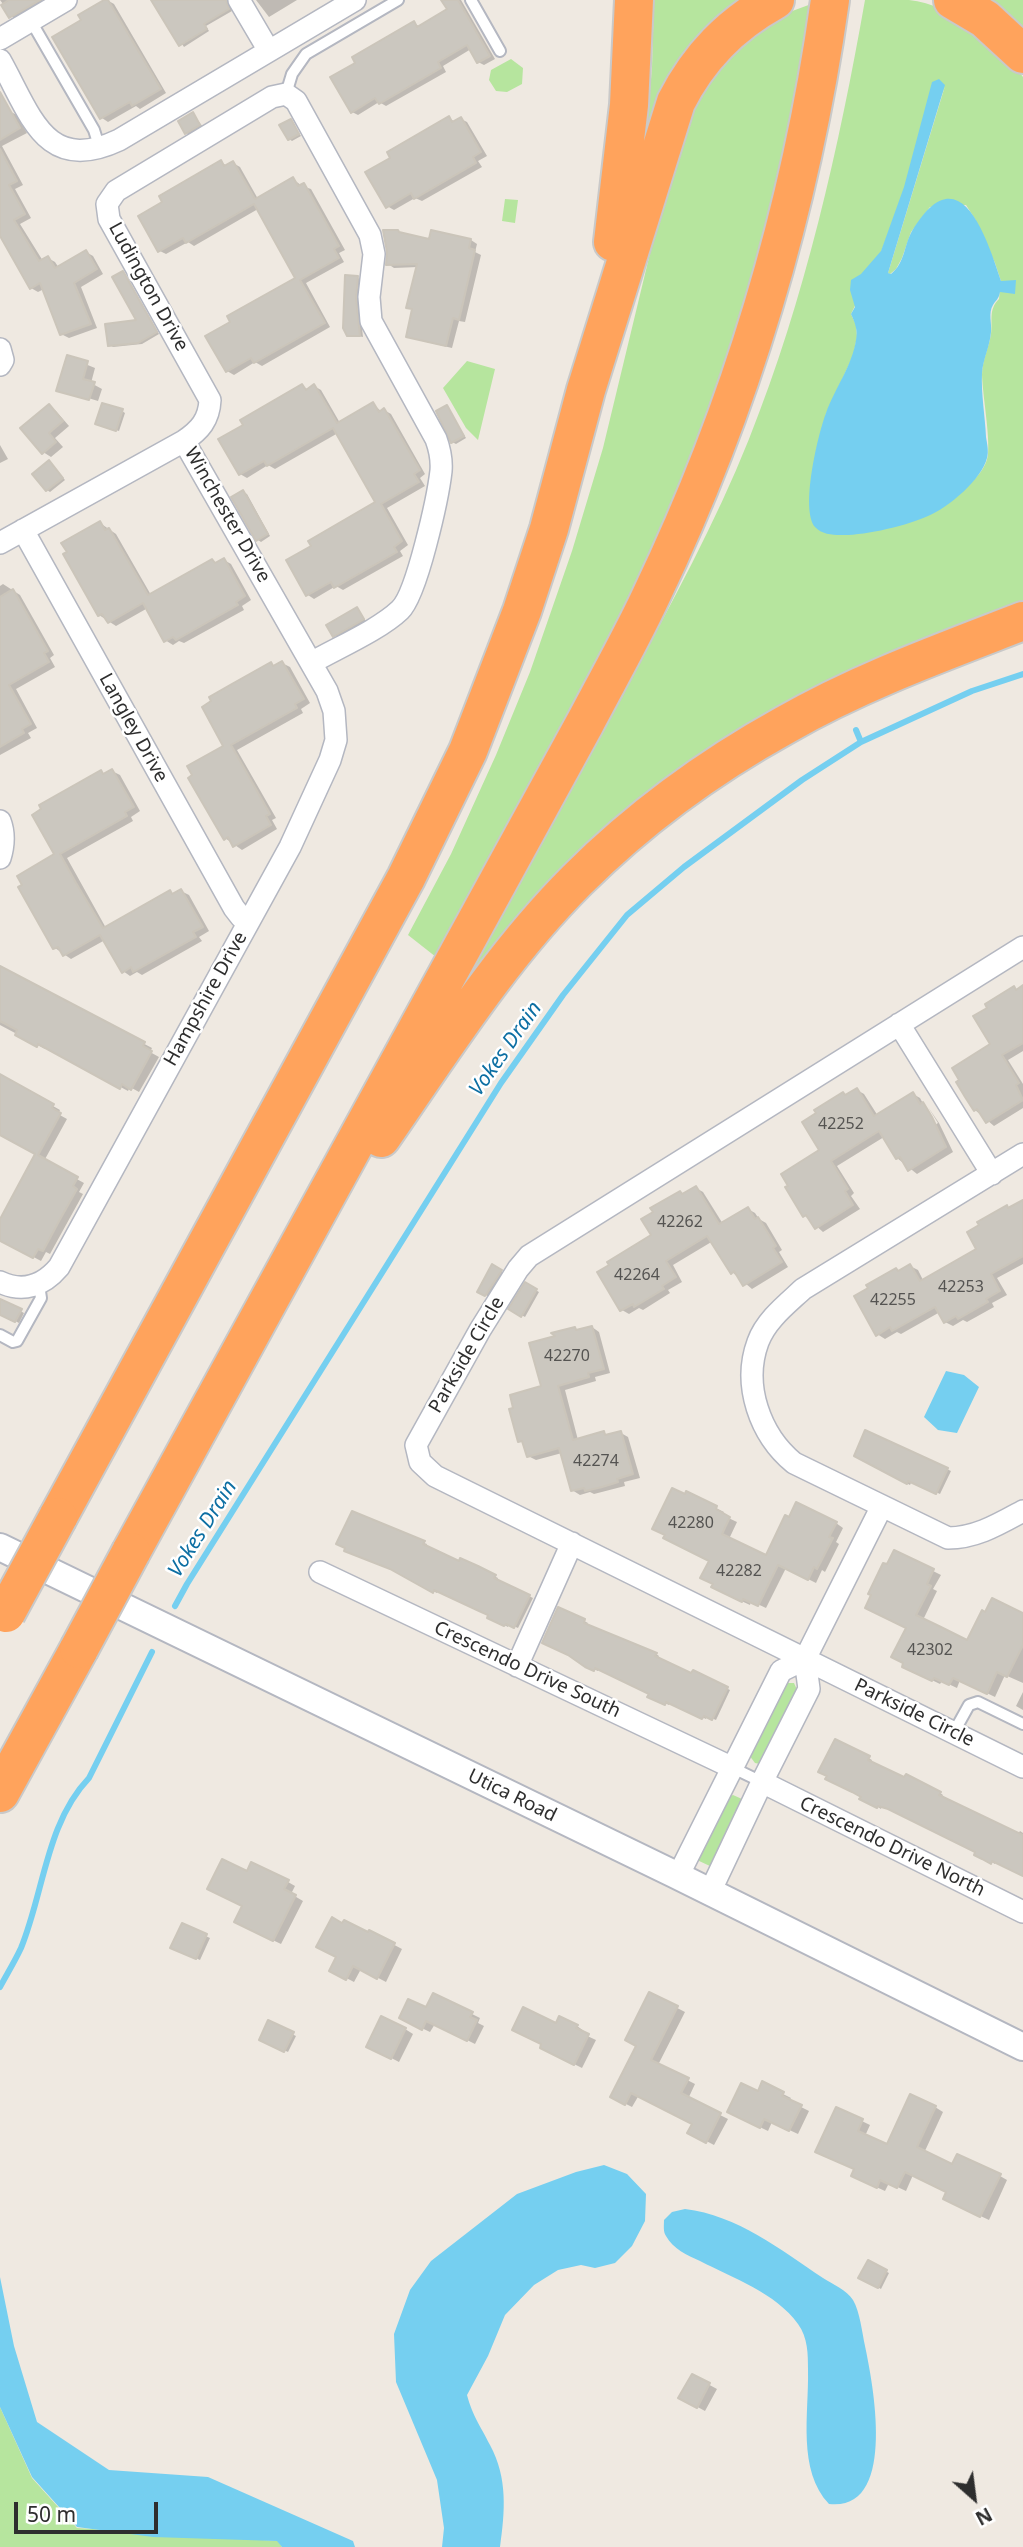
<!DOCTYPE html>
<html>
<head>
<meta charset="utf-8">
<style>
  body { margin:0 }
  #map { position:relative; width:1023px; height:2547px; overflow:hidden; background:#efe9e1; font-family:"Noto Sans",sans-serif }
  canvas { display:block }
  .north { position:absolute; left:939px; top:2463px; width:70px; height:70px; -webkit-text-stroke:5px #fff; paint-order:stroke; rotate:152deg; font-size:19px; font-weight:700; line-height:28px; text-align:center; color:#2e2e2e }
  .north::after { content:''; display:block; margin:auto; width:24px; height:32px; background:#2e2e2e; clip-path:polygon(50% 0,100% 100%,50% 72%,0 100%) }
  .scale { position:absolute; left:14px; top:2502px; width:144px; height:32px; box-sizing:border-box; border:4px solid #2e2e2e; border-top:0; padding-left:9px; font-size:21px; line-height:24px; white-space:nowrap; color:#2e2e2e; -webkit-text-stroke:5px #fff; paint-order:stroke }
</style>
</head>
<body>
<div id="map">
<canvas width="1023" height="2547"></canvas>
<div class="north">N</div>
<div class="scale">50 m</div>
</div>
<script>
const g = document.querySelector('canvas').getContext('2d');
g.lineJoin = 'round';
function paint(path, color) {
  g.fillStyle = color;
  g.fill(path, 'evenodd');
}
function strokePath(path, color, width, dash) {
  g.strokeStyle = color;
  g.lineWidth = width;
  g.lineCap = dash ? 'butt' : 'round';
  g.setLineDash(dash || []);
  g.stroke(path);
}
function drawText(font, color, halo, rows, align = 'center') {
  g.font = font + ' "Noto Sans",sans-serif';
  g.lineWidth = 5;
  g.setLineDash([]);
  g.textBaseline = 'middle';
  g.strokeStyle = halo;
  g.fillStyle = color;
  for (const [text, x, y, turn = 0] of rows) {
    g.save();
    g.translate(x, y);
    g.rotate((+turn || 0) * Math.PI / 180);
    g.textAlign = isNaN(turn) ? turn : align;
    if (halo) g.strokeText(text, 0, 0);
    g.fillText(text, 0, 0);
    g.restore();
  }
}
const green = new Path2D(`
  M654,0h91l-100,150 7,-83z
  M865,0c14,0 30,0 44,0 45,5 88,41 114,77v527l-207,90 -363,307c59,-105 118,-210 175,-317 43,-80 87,-160 121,-245 56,-140 90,-291 116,-439zM945,86l-57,187 2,1 6,-5 6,-11 9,-26 19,-25 36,-2 9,14 20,44 6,18 -2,18c-11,11 -6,21 -8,35 -2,13 -9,27 -9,41 1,24 8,59 6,80 -2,13 -12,23 -20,31 -38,37 -76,42 -126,49l-26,-84 10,-37 27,-58 4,-19 -1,-12 -5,-11 30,-62z
  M984,0h39v31z
  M814,3l-11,77 -53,220 -65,177 -85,180 -164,300 -28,-22 43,-81 45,-99 34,-83 42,-121 31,-103 70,-290 34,-82 69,-59z
  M511,59l12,9 -1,16 -15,8 -11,-1 -7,-11 2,-10z
  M505,199l13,1 -3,23 -13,-2z
  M467,361l28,8 -17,71 -12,-12 -23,-40z
  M788,1683h6l4,9 -38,72 -5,-1 -6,-8 34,-70z
  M733,1795l9,4 1,6 -31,62 -15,-7 31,-63z
  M0,2407l32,71 45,50 201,13 4,6h-282z`);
const water = new Path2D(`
  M939,79l6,6 -57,188 3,1c14,-11 13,-29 21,-43 47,-78 74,4 89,50l15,-1 -1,14 -15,-2c-1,7 -4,8 -7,13 -5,8 -1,18 -2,27 -1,14 -8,27 -9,41 -1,21 3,43 4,64 1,6 3,15 1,21 -5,21 -39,50 -59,58 -22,10 -65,20 -88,19 -8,0 -19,-1 -25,-8 -15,-18 3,-93 11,-114 9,-25 26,-47 30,-73 2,-10 -1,-17 -5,-26l4,-7 -5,-17 1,-10 10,-6 20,-23 23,-64 28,-105z
  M946,1371l18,4 15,12 -22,46 -19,-3 -14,-13z
  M604,2165l23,9 19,20 -1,27 -13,25 -17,17 -20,5 -14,-3 -23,5 -24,15 -29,30 -17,41 -21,39c6,22 13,30 23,50 18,33 15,67 10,102h-58l2,-19 -7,-48 -41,-98 -2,-48 16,-44 21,-29 86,-67 59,-22z
  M685,2209c52,6 96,41 138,69 9,6 24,12 30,22 7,12 9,32 12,46 8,38 33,166 -36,158 -32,-34 -20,-90 -21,-134 0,-16 0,-32 -10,-46 -22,-31 -65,-46 -98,-63 -13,-6 -27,-12 -34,-25 -3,-4 -2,-11 -2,-16l8,-8z
  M0,2277l14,69 23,76 72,48 99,7 145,64 2,6h-73l-5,-6 -124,-4 -76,-10 -45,-50 -32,-70z`);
const shadow = new Path2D(`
  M0,0h42l1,2 -29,17z
  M107,0l7,4 52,89 -26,16 -4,-3 -28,16 -6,-4 -47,-81 29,-17z
  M153,0h76l3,11 -26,15 3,5 -25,16z
  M256,0h41l-28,17z
  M443,0h18l34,59 -11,6 -6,-3 -7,-13 -28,17 3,6 -60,34 -7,-4 -21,13 -6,-3 5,-49 57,-40 6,4 29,-17z
  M9,111l8,4 10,18 -25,13 21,39 -8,4 16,29 -11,6 23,37 5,-3 7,4 4,6 27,-16 7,4 10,18 -22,13 16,41 -28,10 -8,-4 -17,-45 -6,3 -7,-4 -31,-55v-117z
  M193,114l10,13 -13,8 -4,-2z
  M449,118l6,4 6,-3 6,3 20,34 -9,5 4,6 -60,34 -7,-3 -21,12 -7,-4 5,-48z
  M291,121l10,15 -9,5 -3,-2z
  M221,162l6,4 6,-3 7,4 18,32 35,-20 9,7 9,3 34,61 -6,3 5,9 -38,21 24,44 -68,39 -7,-4 -21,13 -7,-4 70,-93 -39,-69 -64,37 -6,-4 -22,12 -6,-3z
  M398,231l7,4 25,6 41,-1 6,4 -2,8 6,3 -16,67 -6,-1 -7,27 -38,-9 -6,-3 6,-26 -6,-3 10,-40 -24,1 -6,-4z
  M123,273l3,2 33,59 -17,10 -29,3 -3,-2 29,-23z
  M358,278l3,2 -2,21 4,36 -15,-3z
  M68,357l27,11 -4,15 11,6 -4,12 -33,-10z
  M302,386l7,4 5,-4 7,4 19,33 33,-19 9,8 2,-2 7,4 34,60 -5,4 5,8 -38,22 21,37 -8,6 3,5 -60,34 -7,-4 -22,13 -6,-4 70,-92 -40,-70 -63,36 -7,-4 -21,13 -7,-4z
  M49,406l7,5 13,15 -14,12 8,9 -12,10 -8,-5z
  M447,407l19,31 -10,6 -4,-2z
  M122,411l3,2 -6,18 -19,-6z
  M0,445l8,14 -8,4z
  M49,462l16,18 -15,12 -3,-2z
  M243,492l4,2 23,42 -9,6 -3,-2z
  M100,523l16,11 35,61 61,-34 5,3 7,-4 7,4 20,36 -9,6 2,4 -60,33 -5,-2 -6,4 -8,-5 -19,-31 -30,17 -17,-11z
  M3,584l17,11 34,60 -4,3 5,9 -39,22 21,39 -9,5 3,5 -31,17v-169z
  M357,609l9,12 -29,16 -3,-2z
  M282,663l8,4 20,36 -9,6 2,4 -66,37 39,68 -4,2 5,9 -35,21 -17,-12 1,-92 -13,-44 58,-38 4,3z
  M112,771l8,4 20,36 -9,6 2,4 -66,37 39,70 64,-36 4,3 7,-4 8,4 20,36 -10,6 3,4 -60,34 -5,-3 -7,4 -7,-5 -18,-31 -34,19 -16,-11 1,-93 45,-83 5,3z
  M1,968l151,80 -2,4 9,5 -20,35 -9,-5 -2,4 -82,-44 -1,2 -45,-24z
  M1023,987v64l-15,9 15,24v24l-29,18 -19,-16 18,-65 -4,-37 25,-20 4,2z
  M0,1076l60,34 -2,4 9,5 -23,42 40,22 -5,9 4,2 -33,60 -4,-2 -5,9 -41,-22v-17l38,-68 -38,-21z
  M857,1090l7,4 14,22 35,-22 7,4 15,27 3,-2 -10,-16 11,16 14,29 -36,22 -20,-16 -13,-21 -47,29 17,27 -3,3 9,13 -37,23 -19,-17 18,-64 21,-57 4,2z
  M696,1188l7,4 20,32 25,-15 7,4 4,6 7,4 16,27 -3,2 9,15 -36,22 -20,-17 -19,-31 -40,24 9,17 -14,8 2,3 -27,17 -4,-2 -10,6 -7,-4 31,-74 31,-41z
  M1023,1202v62l-26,14 10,17 -15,8 2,4 -27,15 -4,-2 -10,6 -8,-4 -5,-10 -39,22 -4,-2 -12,7 -8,-5 19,-64 4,2 10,-6 8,4 5,10 56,-31 28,-42 3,2z
  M493,1267l11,6 -15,24 -10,-6z
  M526,1285l13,7 -14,25 -14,-8z
  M0,1300l24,13 -5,10 -19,-10z
  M592,1327l7,5 11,41 -15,4 1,4 -31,9 13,50 26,-7 5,3 12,-3 7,4 12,41 -16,4 1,4 -31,8 -4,-2 -10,3 -8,-5 -10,-37 -26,7 -8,-4 -3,-12 -5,-3 23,-54 16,-51 16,-8 4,3z
  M866,1433l85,38 -11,23 -28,-13 -2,4 -54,-29z
  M716,1508l8,4 -2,3 15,7 -8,17 37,18 70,-34 7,5 -7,14 3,2 -14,28 -3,-2 -6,13 -30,-15 -20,40 -15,-7 -1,4 -30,-14 -9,-31 -39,-18z
  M424,1543l3,1 -1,3 34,16 17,5 21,10 -1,3 36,17 -15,30 -9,-4 -1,3 -19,-10 1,-2 -52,-24 -1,2 -19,-9 1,-2 -52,-25 -2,2 -6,-3z
  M895,1552l46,23 -8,14 4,2 -14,29 45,22 55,-27v68l-18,-8 -10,22 -35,-17 -3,8 -15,-7 -2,3 -29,-14 -3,-42 -21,-61z
  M559,1609l29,14 -2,3 70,28 3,2 -2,3 35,16 1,-3 37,18 -14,30 -9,-4 -1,3 -36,-17 -1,3 -16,-7 -2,-5 -52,-24 -1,2 -17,-7z
  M1023,1692v18l-7,-4z
  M836,1741l36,19 -1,3 69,30 3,2 -2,3 77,36 2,-3 3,2v41l-27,-13 -1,3 -19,-10 1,-3 -84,-41 -11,-4 -1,3 -26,-17z
  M248,1873l40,9 7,4 -4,8 12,7 -22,43 -38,-18z
  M182,1925l28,13 -10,22 -28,-13z
  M370,1932l32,17 -16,33 -25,-13 -7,13 -23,-12 7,-13z
  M650,1994l35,18 -27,53 37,19 -7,15 40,20 -14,26 -25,-13 5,-8 -55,-29 -7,12 -20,-10 26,-51z
  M434,1995l46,23 -2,5 6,3 -9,18 -40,-20 -5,8 -21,-10 18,-12z
  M269,2023l27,13 -8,16 -27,-13z
  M556,2025l21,1 7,5 -1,3 13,6 -14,28 -32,-16z
  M405,2029l8,5 -14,28 -23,-12z
  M763,2084l28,14 -2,3 20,10 -11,23 -26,-12 -4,9 -31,-15 21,-23z
  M935,2107l8,5 -19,41 29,14 47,9 7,4 -18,40 -36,-17 -5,-11 -35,-17 -7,16 -17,-8 -4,8 -24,-11 -5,-11 -19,-60 33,16 -5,11 23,11z
  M868,2262l21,11 -8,16 -21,-12z
  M693,2376l24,13 -12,22 -24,-13z`);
const stream = new Path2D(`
  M856,730l5,12
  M175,1606l12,-22 314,-501 62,-88 64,-80 57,-48 118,-87 59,-38 111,-51 51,-17
  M0,1987c7,-13 15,-26 21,-39 23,-56 25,-125 68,-170l63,-126`);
const building = new Path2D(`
  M9,0h31l-31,18 -8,-13z
  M104,0h4l53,89 -29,17 -2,-4 -30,17 -48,-82 29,-17 -3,-5z
  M151,0h75l3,9 -25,15 3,5 -28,17z
  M441,0h17l32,56 -13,7 -10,-18 -29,17 3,6 -62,36 -4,-6 -24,15 -21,-36 25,-14 -3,-6 62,-36 3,6 30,-18z
  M0,92l20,36 -20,12z
  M193,112l7,13 -15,9 -7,-13z
  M449,116l3,6 9,-5 20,35 -8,5 3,6 -62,36 -3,-6 -25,15 -21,-36 25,-14 -3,-6z
  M291,119l8,15 -11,6 -9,-15z
  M0,149l17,32 -8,4 16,29 -11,6 25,41 9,-5 7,12 31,-18 11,19 -23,14 17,41 -31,11 -20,-52 -10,6 -30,-53z
  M221,160l3,6 9,-5 22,38 38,-22 5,9 6,-3 35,63 -5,3 5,9 -39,22 25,43 -71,40 -3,-5 -25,14 -21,-36 25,-14 -3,-6 68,-38 -25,-45 -16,-29 -68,39 -3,-5 -25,14 -20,-36 24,-14 -3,-6z
  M383,230h15l1,2 30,7 2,-9 40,9 -2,9 6,2 -16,70 -6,-2 -7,28 -40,-9 6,-28 -6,-1 11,-44 -31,1 1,-13z
  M123,271l34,61 -19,11 -30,3 -3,-22 31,-4 -24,-43z
  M345,275l13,1 -2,22 4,38h-13l-4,-8z
  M67,355l21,6 -5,18 12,3 -6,18 -33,-9z
  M302,384l4,6 8,-6 23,39 36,-21 6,10 5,-4 36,62 -6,4 5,8 -38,22 21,37 -8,6 3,5 -63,36 -3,-6 -25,14 -20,-36 25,-14 -3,-5 67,-39 -42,-74 -66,38 -3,-5 -25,14 -21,-36 25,-14 -3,-5z
  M102,403l21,6 -7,22 -21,-7z
  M49,404l14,17 -14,12 7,9 -14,12 -22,-26z
  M447,405l17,31 -13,7 -15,-32z
  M49,460l14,18 -17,13 -14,-17z
  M243,490l25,44 -12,7 -25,-44z
  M100,521l5,9 4,-2 39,67 64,-36 3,4 9,-5 21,38 -9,6 2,3 -62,35 -3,-3 -9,5 -21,-39 -35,20 -6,-9 -4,2 -35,-62 4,-2 -6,-9z
  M13,589l35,62 -4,2 5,9 -40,23 22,39 -9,5 2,4 -24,14v-150z
  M357,607l7,12 -31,18 -7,-12z
  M282,661l22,38 -9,5 2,4 -66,37 39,69 -4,2 5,9 -38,22 -5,-10 -4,3 -36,-62 4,-3 -5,-9 36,-20 -21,-39 9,-6 -2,-4 21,-12 41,-23 2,4z
  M112,769l22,38 -9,5 2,4 -67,38 16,29 27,45 67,-38 2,4 9,-5 22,38 -10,5 3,5 -63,35 -2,-5 -9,6 -22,-38 -37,21 -5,-9 -5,2 -35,-62 4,-2 -5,-9 37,-22 -22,-39 9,-6 -2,-4 62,-35 2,4z
  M0,966l145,76 -2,4 9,5 -21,39 -9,-6 -2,5 -82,-45 -1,3 -22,-12 2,-5 -17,-9z
  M1023,985v58l-21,12 17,28 -3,2 7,15 -37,23 -9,-14 -3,2 -9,-14 -9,-15 3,-2 -7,-12 38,-24 -17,-28 14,-8 -2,-4 29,-18 2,4z
  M0,1074l54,30 -2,4 9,5 -23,42 40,22 -5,9 4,3 -19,34 -15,28 -5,-2 -5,9 -33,-17v-22l35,-65 -35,-19z
  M857,1088l17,28 39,-24 7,12 3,-2 9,15 14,30 -38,24 -8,-14 -4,2 -17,-28 -48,30 17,28 -3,2 8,14 -38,24 -9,-14 -3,2 -18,-30 3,-1 -7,-12 38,-24 -17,-28 14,-9 -2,-3 29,-18 2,3z
  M696,1186l23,38 29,-17 7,12 3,-2 18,29 -3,2 9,14 -39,24 -9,-15 -3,3 -24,-38 -41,25 10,16 -14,9 2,3 -30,18 -1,-3 -13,7 -23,-39 12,-7 -2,-3 44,-27 -10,-16 12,-7 -3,-4 30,-17 2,3z
  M1023,1200v56l-32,18 9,17 -14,8 2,3 -30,17 -2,-3 -12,7 -9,-16 -43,24 -2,-4 -14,9 -22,-40 14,-8 -2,-3 30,-17 2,3 12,-7 10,17 56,-32 -9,-17 12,-7 -2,-3 30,-17 1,3z
  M492,1264l10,6 -17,26 -8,-4z
  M525,1282l12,7 -16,28 -13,-8z
  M0,1299l22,10 -7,13 -15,-7z
  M592,1326l12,43 -16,4 1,4 -31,9 15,54 31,-9 1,4 16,-4 12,43 -16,5 1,3 -16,5 -17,4 -1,-3 -13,3 -12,-43 -32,9 -5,-16 -4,1 -9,-33 4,-1 -3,-13 31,-9 -12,-43 26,-7 -4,-3 24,-6 1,3z
  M865,1430l83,38 -12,26 -28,-13 -1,3 -53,-28z
  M672,1488l13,6 1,-3 31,15 -1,3 14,8 -8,17 44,21 19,-40 4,2 7,-15 41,20 -8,15 4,1 -16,31 -3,-2 -6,13 -30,-15 -20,41 -15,-7 -1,3 -31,-15 2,-3 -13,-6 9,-17 -46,-23 2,-3 -13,-6z
  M352,1511l73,30 -2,3 36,17 1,-3 18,8 18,9 -2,3 36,17 -16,33 -8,-4 -2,2 -17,-8 1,-3 -9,-4 -45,-21 -1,3 -43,-24 -46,-18 1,-3 -9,-4z
  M894,1550l40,19 -7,15 4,2 -15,29 25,12 26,13 15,-30 3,2 7,-14 31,15v32l-16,32 -10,-5 -10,22 -34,-16 -4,7 -15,-7 -2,3 -30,-14 1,-4 -12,-6 15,-29 -41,-20 6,-13 -3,-1 15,-31 4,1z
  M558,1607l27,12 -1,4 73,30 -2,3 36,17 2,-3 35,17 -16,33 -8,-4 -2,3 -36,-17 -1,3 -18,-8 2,-3 -54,-26 -1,3 -9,-4 -17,-12 -26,-12z
  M835,1739l35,17 -2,4 36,17 2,-3 35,18 -2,3 84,40v41l-31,-15 -1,3 -9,-5 -8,-4 1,-3 -87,-43 -10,-3 -1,2 -18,-9 2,-2 -9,-5 -27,-13 2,-3 -9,-4z
  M222,1859l25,12 4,-9 38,18 -5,9 12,6 -23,46 -39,-19 8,-16 -35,-17z
  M332,1917l10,6 2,-3 24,12 1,-2 26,13 -18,36 -24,-13 -7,14 -17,-9 7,-14 -20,-10z
  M182,1923l25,11 -11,25 -26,-11z
  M649,1992l29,14 -27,54 38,18 -8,15 40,20 -15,30 -19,-10 5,-9 -61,-31 -6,12 -15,-8 26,-51 -11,-6z
  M433,1993l40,19 -3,5 7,3 -10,21 -41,-20 -4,9 -23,-12 9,-19 18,8z
  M523,2007l33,16 3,-7 19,9 -2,3 13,6 -15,31 -34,-17 1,-4 -29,-14z
  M381,2016l25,12 -15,31 -25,-12z
  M268,2020l26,12 -10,20 -25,-12z
  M762,2081l22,11 -2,4 20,9 -13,26 -25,-12 -4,9 -33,-16 14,-29 17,8z
  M910,2094l26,12 -19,41 35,17 5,-10 44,20 -21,43 -37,-18 3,-7 -41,-20 -8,16 -17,-8 -3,8 -26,-12 3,-7 -39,-17 21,-45 27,12 -5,12 29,13z
  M868,2260l19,10 -9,18 -20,-10z
  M692,2374l18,9 -13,25 -19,-10z`);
const service = new Path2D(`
  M471,0l29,51
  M31,21l63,109 6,19
  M286,94l6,-20 14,-20 92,-54
  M0,1335l13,7 4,-1 24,-43 -2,-13
  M954,1732l15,-27 9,-3 45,22
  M733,1768l29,14`);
const minor = new Path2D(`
  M239,0l30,51
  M0,39l66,-39
  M0,60c31,55 45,115 119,80l236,-140
  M0,349l3,11 -3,5
  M23,530l211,378 7,9 8,4
  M0,543l184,-102c16,-11 25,-21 26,-41l-101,-181 -2,-15 9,-13 156,-94 14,-3 10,7 74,134 4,19 -5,43 2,24 65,118c4,11 6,20 5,32 -3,26 -24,123 -41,139 -21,20 -63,38 -89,53
  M0,821c5,13 4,24 0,37
  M1023,947l-494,309 -11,13 -38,61 -64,115 4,17 15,14 588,291
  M899,1024l93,150
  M1023,1154l-220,135c-16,15 -37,31 -45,53 -16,43 2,93 36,121l154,75c28,0 51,-14 75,-27
  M0,1282c23,11 43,4 59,-15l231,-420 40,-87 6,-20 -2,-29 -7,-20 -143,-250
  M320,1572l413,196
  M517,1666l55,-123
  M762,1782l261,130
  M678,1876l103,-205 24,-12
  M710,1892l52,-110 47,-93 -4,-30 77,-153`);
const tertiary = new Path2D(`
  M0,1547l674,327 349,173`);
const motorway = new Path2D(`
  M953,0l32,19 38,35
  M613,242l16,-137 5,-105
  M381,1138c61,-88 119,-181 196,-258 61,-61 132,-113 208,-155 75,-43 158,-73 238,-104
  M58,1517l348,-639 62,-127 54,-140 27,-82 37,-139 90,-288c23,-45 54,-77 99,-102
  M131,1552l454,-829c22,-42 46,-84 66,-127 90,-188 150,-389 179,-596
  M0,1793l79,-144`);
const motorwayBridge = new Path2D(`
  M6,1613l52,-96
  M79,1649l52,-97`);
const numberNames = [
  ["42252",841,1124],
  ["42262",680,1222],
  ["42264",637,1275],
  ["42253",961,1287],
  ["42255",893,1300],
  ["42270",567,1356],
  ["42274",596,1461],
  ["42280",691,1523],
  ["42282",739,1571],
  ["42302",930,1650]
];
const streetNames = [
  ["Ludington Drive",148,287,61],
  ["Winchester Drive",227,515,60],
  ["Langley Drive",133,728,61],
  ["Hampshire Drive",206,999,-61],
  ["Parkside Circle",467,1355,-60],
  ["Crescendo Drive South",527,1670,25],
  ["Parkside Circle",914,1713,26],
  ["Utica Road",512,1796,26],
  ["Crescendo Drive North",892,1847,26]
];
const waterNames = [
  ["Vokes Drain",506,1049,-55],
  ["Vokes Drain",203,1529,-58]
];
paint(green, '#b6e59e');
paint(water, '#75cff0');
paint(shadow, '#0003');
strokePath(stream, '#75cff0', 6);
paint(building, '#cbc7bf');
strokePath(building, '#cbc5ba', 2);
strokePath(service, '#b4b7c1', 14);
strokePath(minor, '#b4b7c1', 24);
strokePath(tertiary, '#b4b7c1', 30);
strokePath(motorway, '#c9c9c9', 42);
strokePath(service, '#fff', 10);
strokePath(minor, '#fff', 21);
strokePath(tertiary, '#fff', 26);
strokePath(motorway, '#ffa35c', 38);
strokePath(motorwayBridge, '#c9c9c9', 42, []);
strokePath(motorwayBridge, '#ffa35c', 38);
drawText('16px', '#555452', null, numberNames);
drawText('19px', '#2e2e2e', '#fff', streetNames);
drawText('italic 21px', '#0d6fa3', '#fff', waterNames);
</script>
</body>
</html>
